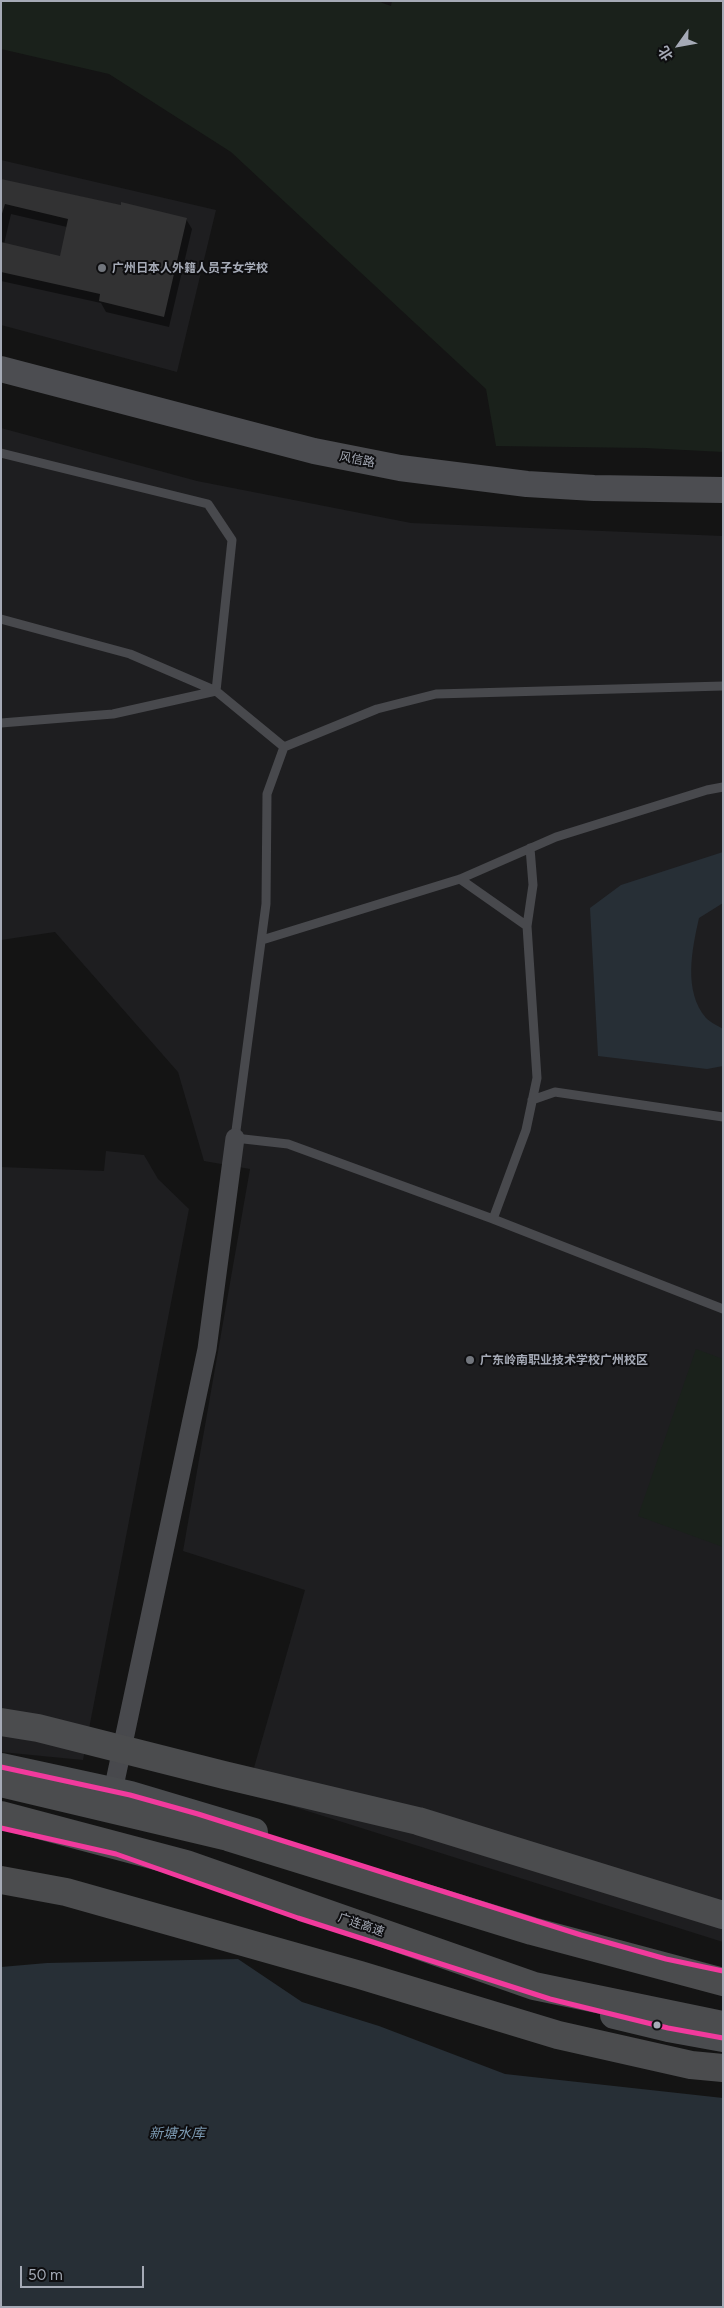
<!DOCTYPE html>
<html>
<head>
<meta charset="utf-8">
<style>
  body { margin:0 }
  #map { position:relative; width:724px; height:2308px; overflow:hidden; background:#141414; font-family:Figtree,"Noto Sans SC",sans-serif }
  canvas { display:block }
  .frame { position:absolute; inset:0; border:2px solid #a5aab6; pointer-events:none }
  .north { position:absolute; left:654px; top:20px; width:50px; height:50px; -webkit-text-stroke:4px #0e0e10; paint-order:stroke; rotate:238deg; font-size:14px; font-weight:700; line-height:20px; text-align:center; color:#a5aab6 }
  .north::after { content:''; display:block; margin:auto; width:18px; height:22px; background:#a5aab6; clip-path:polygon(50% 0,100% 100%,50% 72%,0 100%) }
  .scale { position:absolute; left:20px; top:2266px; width:124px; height:22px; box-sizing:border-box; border:2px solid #a5aab6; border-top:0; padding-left:6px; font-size:15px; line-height:18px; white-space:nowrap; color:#a5aab6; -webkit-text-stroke:4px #0e0e10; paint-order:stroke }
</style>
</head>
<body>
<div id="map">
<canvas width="724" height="2308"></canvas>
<div class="frame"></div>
<div class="north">北</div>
<div class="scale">50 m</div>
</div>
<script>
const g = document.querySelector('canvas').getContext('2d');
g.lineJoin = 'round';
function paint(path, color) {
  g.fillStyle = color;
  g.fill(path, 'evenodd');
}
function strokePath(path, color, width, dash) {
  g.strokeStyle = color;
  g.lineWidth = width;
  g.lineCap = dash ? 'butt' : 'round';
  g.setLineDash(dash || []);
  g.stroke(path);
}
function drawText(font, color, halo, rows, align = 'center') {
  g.font = font + ' Figtree,"Noto Sans SC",sans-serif';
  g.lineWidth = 4;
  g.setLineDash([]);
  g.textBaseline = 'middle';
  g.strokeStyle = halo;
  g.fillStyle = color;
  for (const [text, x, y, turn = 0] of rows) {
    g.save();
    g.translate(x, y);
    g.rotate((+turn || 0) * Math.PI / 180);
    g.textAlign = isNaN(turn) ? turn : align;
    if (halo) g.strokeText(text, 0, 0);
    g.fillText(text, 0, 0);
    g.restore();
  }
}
const built = new Path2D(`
  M1,160l215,50 -39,162 -176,-47z
  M1,428l196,53 214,42 312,13v1406l-476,-150 58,-202 -122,-39 67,-382 -46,-8 -26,-89 -123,-140 -54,8z
  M106,1151l38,4 14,24 31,30 -106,551 -82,-8v-585l103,4z`);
const green = new Path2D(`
  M1,1h376l14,5 1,-5h331v451l-77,-4 -150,-2 -10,-57 -255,-237 -122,-78 -108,-25z
  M696,1349l27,10v188l-85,-31z`);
const water = new Path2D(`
  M723,852v51l-24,15c-7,31 -16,73 7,100 4,4 12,8 17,11v37l-16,3 -109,-13 -8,-148 31,-23z
  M238,1959l64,43 77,24 126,48 218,24v209h-722v-340l46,-4z`);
const shadow = new Path2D(`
  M1,180l185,39 6,10 -23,98 -63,-15 -5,-9 -100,-22zM11,214l56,13 -6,31 -57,-14z`);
const building = new Path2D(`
  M1,179l120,26v-3l66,16 -23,99 -65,-16 1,-7 -99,-22v-30l59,14 8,-37 -63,-15 -4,13z`);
const lane = new Path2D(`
  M1,453l207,51 24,36 -16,151
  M1,619l129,35 86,37 68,56
  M723,686l-287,8 -59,15 -93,38 -17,47 -1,110 -31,234 53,6 205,75 230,90
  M1,723l112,-9 103,-23
  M460,879l67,47
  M262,940l198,-61 96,-42 151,-47 16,-3
  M532,1100l23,-8 168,25
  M493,1219l33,-89 11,-52 -10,-152 6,-41 -3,-37`);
const street = new Path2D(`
  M113,1791l94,-442 28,-211`);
const secondary = new Path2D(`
  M1,369l313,82 86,17 127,16 67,4 129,2`);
const primary = new Path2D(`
  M1,1767l129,28 124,37
  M614,2015l54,13 55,10`);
const highway = new Path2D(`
  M1,1783l227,54 304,94 191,51
  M1,1815l185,49 348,122 189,39
  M1,1880l65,12 294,83 198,60 133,30 32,3`);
const highwayBridge = new Path2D(`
  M1,1722l37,6 186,47 194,46 305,94`);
const bus1 = new Path2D(`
  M1,1767l129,28 68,19 383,121 85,24 57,12
  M1,1828l115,26 182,64 252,81 118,29 55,10`);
const markers = [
  [102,268,5,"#72767d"],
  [470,1360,5,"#72767d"],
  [657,2025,4.5,"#a5aab6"]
];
const poiNames = [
  ["广州日本人外籍人员子女学校",112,268],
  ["广东岭南职业技术学校广州校区",480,1360]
];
const streetNames = [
  ["风信路",357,460,11],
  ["广连高速",361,1925,19]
];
const waterNames = [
  ["新塘水库",177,2134]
];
paint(built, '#1e1e20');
paint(green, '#1a211b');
paint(water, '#272f36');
paint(shadow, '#0007');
paint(building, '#323233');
strokePath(lane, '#48494d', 9);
strokePath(street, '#48494d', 19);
strokePath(secondary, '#4c4d51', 26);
strokePath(primary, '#4a4c4f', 28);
strokePath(highway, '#4b4c4e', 28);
strokePath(highwayBridge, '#4b4c4e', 28);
strokePath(bus1, '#f13a9d', 5);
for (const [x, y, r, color] of markers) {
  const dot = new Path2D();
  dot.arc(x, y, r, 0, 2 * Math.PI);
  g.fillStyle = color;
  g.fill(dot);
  strokePath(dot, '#0e0e10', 2);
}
drawText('bold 12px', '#a5aab6', '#0e0e10', poiNames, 'left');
drawText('12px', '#a5aab6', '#0e0e10', streetNames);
drawText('italic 14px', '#7b99b1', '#0e0e10', waterNames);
</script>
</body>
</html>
